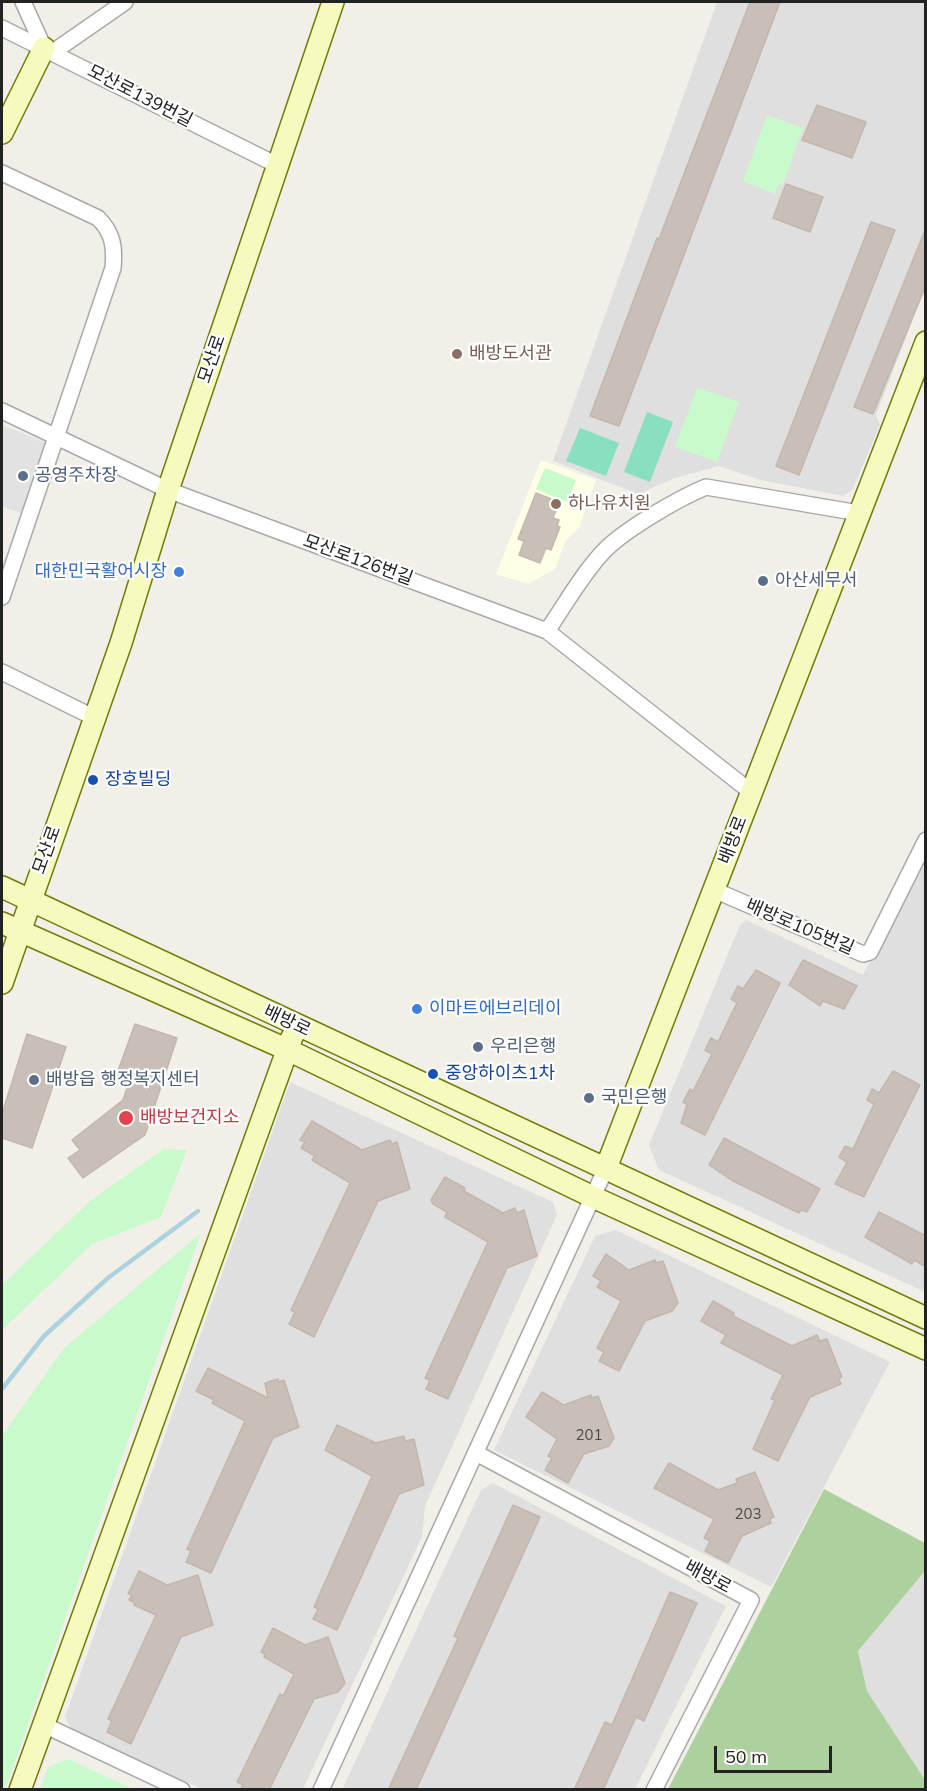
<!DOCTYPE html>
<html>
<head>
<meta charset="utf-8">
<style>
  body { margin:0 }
  #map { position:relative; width:927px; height:1791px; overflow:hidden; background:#f2efe9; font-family:Mulish,sans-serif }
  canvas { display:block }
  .frame { position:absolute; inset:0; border:3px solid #222; pointer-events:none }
  .scale { position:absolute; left:714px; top:1746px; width:118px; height:27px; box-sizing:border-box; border:3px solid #222; border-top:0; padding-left:8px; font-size:18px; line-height:21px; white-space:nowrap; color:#222; -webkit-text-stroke:4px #fff; paint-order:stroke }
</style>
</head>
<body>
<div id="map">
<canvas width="927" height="1791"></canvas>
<div class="frame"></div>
<div class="scale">50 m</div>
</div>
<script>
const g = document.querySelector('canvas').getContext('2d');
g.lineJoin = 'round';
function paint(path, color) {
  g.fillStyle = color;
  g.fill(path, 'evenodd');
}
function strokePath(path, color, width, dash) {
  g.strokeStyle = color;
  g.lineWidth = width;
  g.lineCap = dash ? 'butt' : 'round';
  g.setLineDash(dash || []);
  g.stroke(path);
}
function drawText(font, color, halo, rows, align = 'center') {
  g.font = font + ' Mulish,"Noto Sans KR",sans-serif';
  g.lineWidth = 4.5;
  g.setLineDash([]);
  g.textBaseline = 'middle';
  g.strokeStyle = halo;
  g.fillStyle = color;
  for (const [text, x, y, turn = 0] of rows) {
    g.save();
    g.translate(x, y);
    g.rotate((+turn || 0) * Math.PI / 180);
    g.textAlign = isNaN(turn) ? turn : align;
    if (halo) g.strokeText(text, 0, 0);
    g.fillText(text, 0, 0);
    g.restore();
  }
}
const residential = new Path2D(`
  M717,2h208v286l-49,127 4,10 -27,64 -9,7 -83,-16 -42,-14 -44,12 -37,16 -85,-33z
  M925,854v438l-266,-122 -10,-25 90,-218 7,-7 117,55z
  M290,1082l263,120 4,13 -132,291 -3,31 -119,252h-101l-130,-58 -7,-14z
  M616,1230l274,132 -119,225 -277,-137 101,-214z
  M493,1483l233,123 -91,183 -293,1 139,-300z
  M925,1571v209l-58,-89 -9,-41z`);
const education = new Path2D(`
  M541,460l55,20 -17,48 -13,12 -11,29 -27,15 -32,-10z`);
const forest = new Path2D(`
  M824,1489l101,54v28l-67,80 9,40 58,89v9h-257z`);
const park = new Path2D(`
  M767,115l36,13 -20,57 -4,-1 -4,10 -32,-13z
  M697,388l42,14 -22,60 -42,-15z
  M545,468l31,12 -9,22 -31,-13z
  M164,1149l23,1 -26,67 -69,27 -90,86v-45l89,-85z
  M201,1233l-195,554 -4,-2v-349l62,-88z
  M68,1759l65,30h-93l8,-22z`);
const pitch = new Path2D(`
  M647,412l26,10 -23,60 -26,-10z
  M580,428l39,15 -13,33 -40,-15z`);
const parking = new Path2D(`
  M2,425l52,21 -24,71 -28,-11z`);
const stream = new Path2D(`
  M2,1389l42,-53 64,-58 90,-67`);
const building = new Path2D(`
  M750,2h30l-161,424 -29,-10 67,-178 2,1z
  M817,105l49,17 -14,36 -50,-18z
  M786,184l37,13 -13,35 -37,-14z
  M871,222l24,8 -96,245 -23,-9z
  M925,230l1,55 -53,129 -19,-7z
  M536,493l23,9 -6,16 6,2 -2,6 3,1 -9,23 -5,-2 -6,15 -21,-8 5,-14 -6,-2z
  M803,960l54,26 -13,23 -21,-8 -3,5 -31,-21z
  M756,970l24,13 -75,152 -24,-12 6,-18 -4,-3 7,-13 3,2 19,-37 -7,-4 6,-12 7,4 14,-29 5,-10 -6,-4 7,-13 5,3z
  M135,1024l42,14 -32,97 -62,43 -15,-20 12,-8 -8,-10 51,-40 5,-15 -13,-6z
  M27,1034l39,13 -34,101 -30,-10v-24z
  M893,1071l27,14 -56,112 -29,-13 12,-22 -8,-5 6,-11 8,3 21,-45 -7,-4 5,-11 7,4z
  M312,1121l50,29 28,-10 2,4 5,-2 13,47 -32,12 -64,136 -25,-13 6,-12 -4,-2 59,-127 -38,-23 3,-4 -14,-8 4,-6 -5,-2z
  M724,1138l96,51 -13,23 -6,-2 -2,3 -66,-32 -24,-16z
  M445,1177l20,11 -1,3 39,22 12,-5 2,5 7,-3 13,46 -30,12 -59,131 -22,-10 4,-9 -5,-2 63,-136 -43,-25 2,-5 -14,-8 -2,-4z
  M879,1212l47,24v31l-12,-7 -2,4 -47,-27z
  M606,1254l23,16 26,-10 1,3 7,-2 15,42 -6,8 -27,10 -26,50 -20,-10 5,-9 -7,-4 24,-47 -24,-14 4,-6 -8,-5z
  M713,1301l21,12 -1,3 59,30 25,-11 3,6 7,-2 15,38 -3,2 2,5 -31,13 -32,64 -25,-12 22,-49 -4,-1 12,-24 -62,-32 5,-8 -25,-14z
  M208,1368l60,30 -3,-15 13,-4 1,3 5,-2 15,47 -26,11 -62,135 -25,-11 5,-11 -4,-2 58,-128 -33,-18 2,-3 -18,-9z
  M542,1392l22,13 27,-10 1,3 6,-2 16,42 -5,8 -25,8 -16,29 -23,-13 7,-12 -4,-2 9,-17 -31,-22z
  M337,1425l39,18 28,-7 1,5 9,-2 10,46 -25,9 -62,136 -24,-11 5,-10 -4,-2 58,-131 -47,-26z
  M669,1463l49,27 19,-7 -1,-4 19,-7 19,45 -4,2 1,4 -29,13 -14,27 -23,-12 5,-10 -6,-3 10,-19 -60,-31z
  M513,1505l27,12 -124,273h-28l70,-152 -4,-2z
  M139,1571l28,14 31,-10 15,50 -32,12 -50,107 -24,-12 5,-11 -4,-2 48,-104 -22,-10 1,-2 -6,-3 3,-5 -4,-1z
  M670,1592l27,11 -53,118 -8,-4 -33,73h-29l31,-68 7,3z
  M273,1628l32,17 23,-8 17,46 -7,9 -24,7 -45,91h-29l3,-5 -6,-3 43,-88 3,2 11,-22 -30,-17 1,-3 -4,-2z`);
const street = new Path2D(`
  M23,2l21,46
  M2,28l275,137
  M53,52l72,-50
  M2,173l96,45c15,15 17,29 15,50l-111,329
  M2,411l166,79 379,141 204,161
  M547,631c18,-26 35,-57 57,-80 20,-21 75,-53 102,-64l153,26
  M2,672l93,46
  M714,890l149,64 7,-2 56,-112
  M476,1453l275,147 -97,190
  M42,1724l140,66
  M321,1790l285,-622`);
const secondary = new Path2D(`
  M2,133l42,-85
  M2,887l924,431
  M2,923l284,126 307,148 333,152
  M2,983l119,-340 47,-153 165,-488
  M606,1168l320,-826
  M20,1790l272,-753`);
const markers = [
  [457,354,6,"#8d6e63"],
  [23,476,6,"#5c6f8a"],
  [556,504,6,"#8d6e63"],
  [179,572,6,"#3f7fe0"],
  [763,581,6,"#5c6f8a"],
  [93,780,6,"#1a4fb4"],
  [417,1009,6,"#3f7fe0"],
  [478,1047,6,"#5c6f8a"],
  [433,1074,6,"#1a4fb4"],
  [34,1080,6,"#5c6f8a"],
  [589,1098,6,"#5c6f8a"],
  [126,1118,8,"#e0444e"]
];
const numberNames = [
  ["201",589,1435],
  ["203",748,1514]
];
const streetNames = [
  ["모산로139번길",140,96,27],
  ["모산로",212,359,-71],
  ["모산로126번길",358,560,20],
  ["배방로",733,840,-69],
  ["모산로",47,850,-70],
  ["배방로105번길",800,927,23],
  ["배방로",287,1021,25],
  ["배방로",708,1577,28]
];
const educationNames = [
  ["배방도서관",469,354],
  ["하나유치원",568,504]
];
const serviceNames = [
  ["공영주차장",35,476],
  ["아산세무서",775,581],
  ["우리은행",490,1047],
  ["배방읍 행정복지센터",46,1080],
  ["국민은행",601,1098]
];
const shopNames = [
  ["대한민국활어시장",167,572],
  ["이마트에브리데이",429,1009,"left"]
];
const transitNames = [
  ["장호빌딩",105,780],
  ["중앙하이츠1차",445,1074]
];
const healthNames = [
  ["배방보건지소",140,1118]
];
paint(residential, '#e0dfdf');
paint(education, '#ffffe5');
paint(forest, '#add19e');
paint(park, '#c8facc');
paint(pitch, '#88e0be');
paint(parking, '#e2e2e2');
strokePath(stream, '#aad3df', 4.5);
paint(building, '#c7bfb8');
strokePath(building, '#c4b6ab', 1.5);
strokePath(street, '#a9a9a9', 18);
strokePath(secondary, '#707d05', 24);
strokePath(street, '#fff', 15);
strokePath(secondary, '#f7fabf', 21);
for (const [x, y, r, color] of markers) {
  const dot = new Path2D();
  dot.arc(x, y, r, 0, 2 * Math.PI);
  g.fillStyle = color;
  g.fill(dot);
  strokePath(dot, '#fff', 2);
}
drawText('15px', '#4b4948', null, numberNames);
drawText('18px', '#222', '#fff', streetNames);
drawText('18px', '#785e54', '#fff', educationNames, 'left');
drawText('18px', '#4e5e75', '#fff', serviceNames, 'left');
drawText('18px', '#366cbe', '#fff', shopNames, 'right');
drawText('18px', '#164399', '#fff', transitNames, 'left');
drawText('18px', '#be3a42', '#fff', healthNames, 'left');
</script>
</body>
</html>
